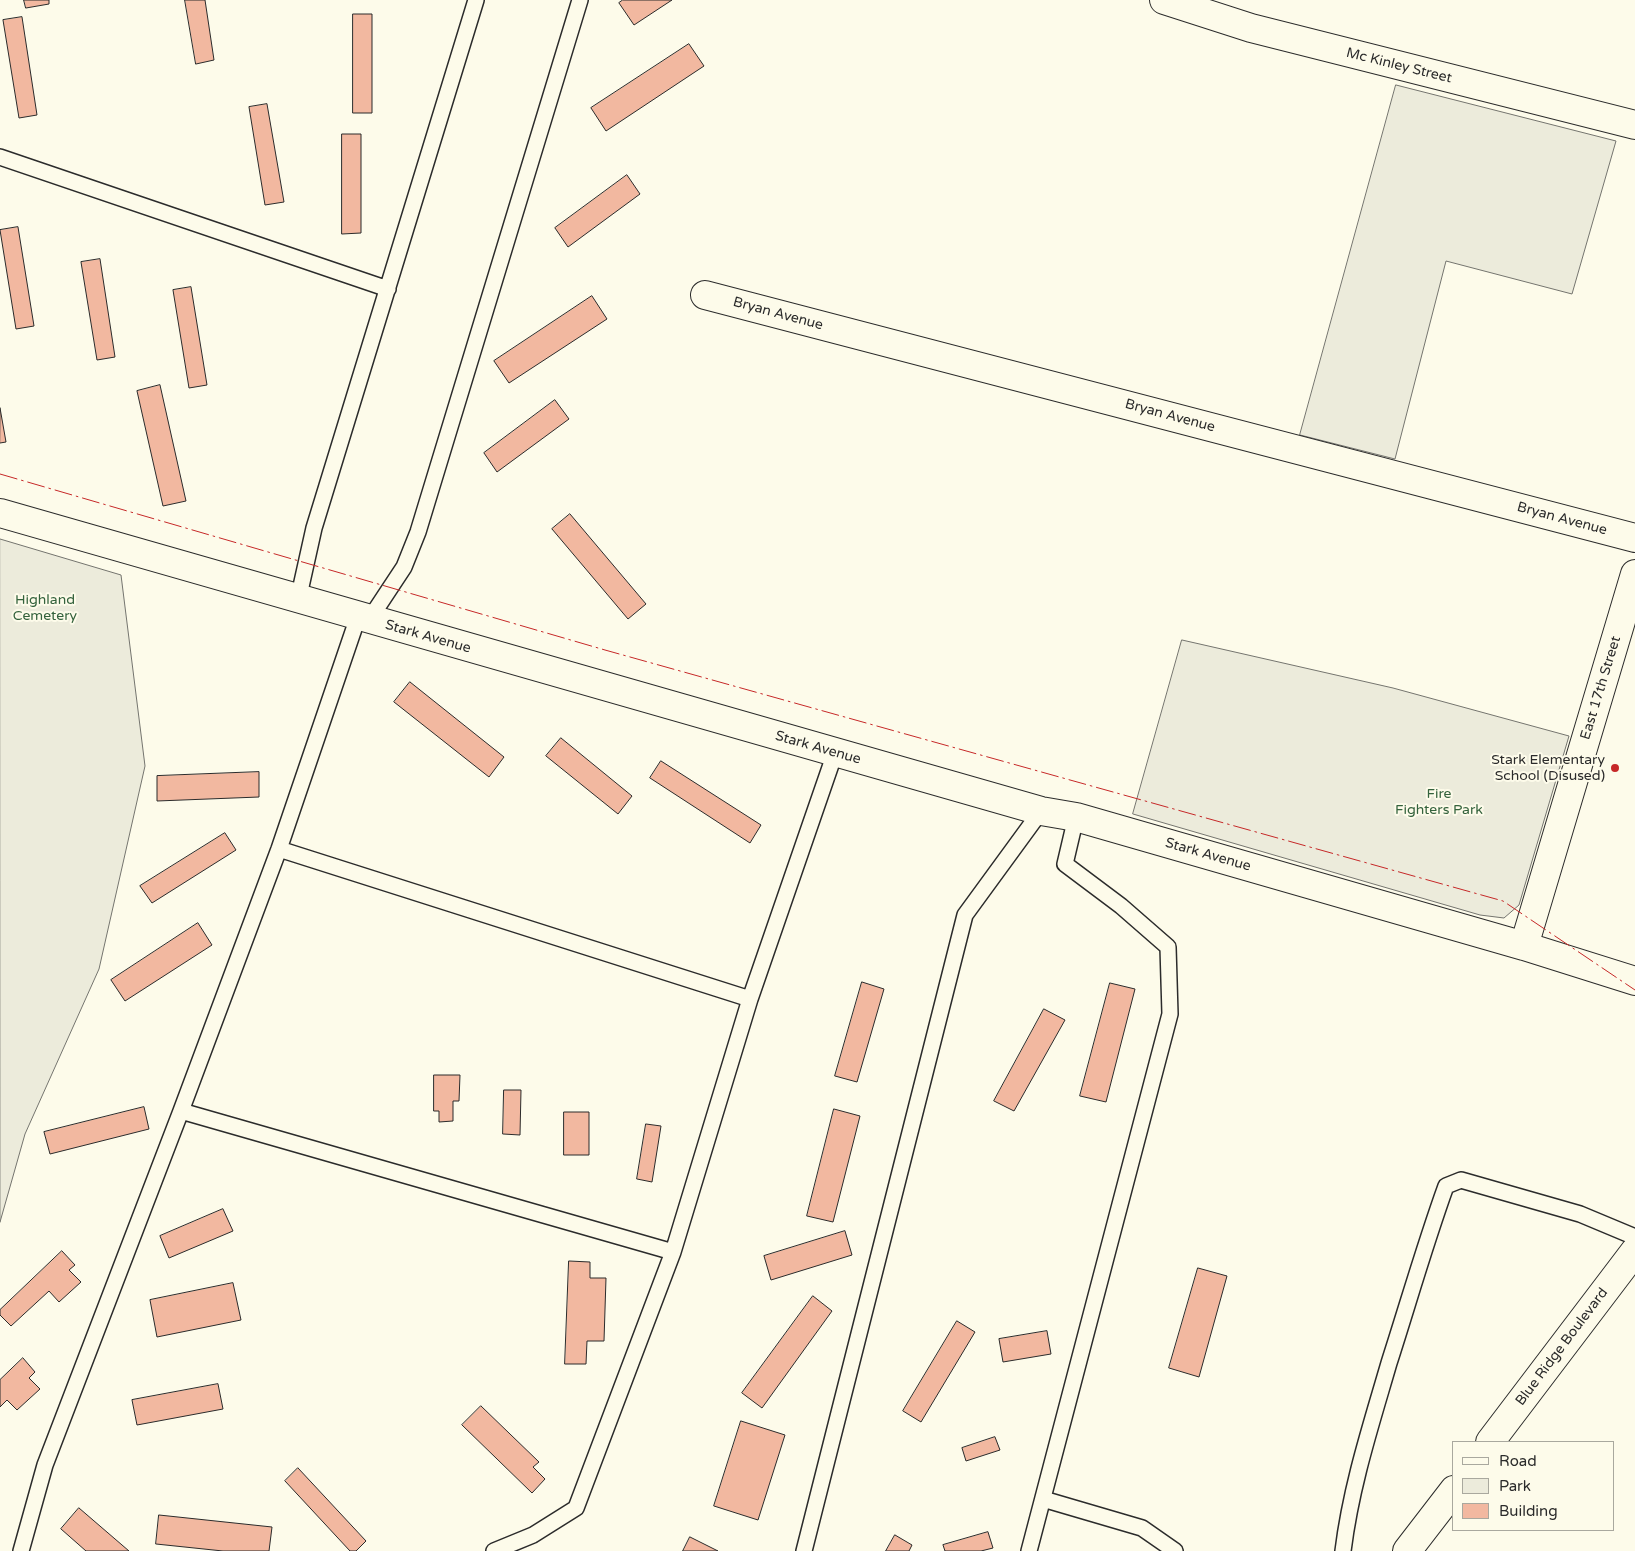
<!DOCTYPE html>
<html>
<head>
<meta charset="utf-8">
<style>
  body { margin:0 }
  #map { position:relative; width:1635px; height:1551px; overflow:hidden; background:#fdfbea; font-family:"Varela Round",sans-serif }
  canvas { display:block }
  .legend { position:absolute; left:1452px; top:1441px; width:162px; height:90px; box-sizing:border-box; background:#fdfbea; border:1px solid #a9a89e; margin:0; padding:6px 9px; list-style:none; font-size:15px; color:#2b2b2b }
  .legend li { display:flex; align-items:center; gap:10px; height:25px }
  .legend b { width:25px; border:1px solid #a9a89e }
</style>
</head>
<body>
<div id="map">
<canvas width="1635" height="1551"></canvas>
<ul class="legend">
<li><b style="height:6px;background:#fdfbea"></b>Road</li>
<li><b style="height:14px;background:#ecebdb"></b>Park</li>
<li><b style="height:14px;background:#f2b8a0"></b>Building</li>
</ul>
</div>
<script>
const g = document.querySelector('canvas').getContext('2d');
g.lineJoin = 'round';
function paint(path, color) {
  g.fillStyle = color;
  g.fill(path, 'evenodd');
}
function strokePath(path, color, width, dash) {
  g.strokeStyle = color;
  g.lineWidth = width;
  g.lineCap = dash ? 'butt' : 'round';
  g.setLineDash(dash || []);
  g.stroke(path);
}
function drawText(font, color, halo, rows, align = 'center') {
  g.font = font + ' "Varela Round",sans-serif';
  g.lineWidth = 4;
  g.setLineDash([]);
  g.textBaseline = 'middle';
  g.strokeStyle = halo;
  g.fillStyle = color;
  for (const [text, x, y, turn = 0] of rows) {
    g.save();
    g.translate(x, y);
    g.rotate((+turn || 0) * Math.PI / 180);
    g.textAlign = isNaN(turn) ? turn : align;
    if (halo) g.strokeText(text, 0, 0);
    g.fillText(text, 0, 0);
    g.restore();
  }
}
const green = new Path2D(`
  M1396,85l220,56 -44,153 -126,-33 -51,198 -95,-24z
  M0,539l121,36 24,191 -46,203 -74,165 -25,88z
  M1182,640l211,48 176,48 -50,169 -15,13 -24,-3 -347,-101z`);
const building = new Path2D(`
  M24,0h25v4l-23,4z
  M185,0h20l9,60 -18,4z
  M623,0h49l-38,25 -15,-22z
  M353,14h19v99h-19z
  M22,17l15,98 -18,3 -16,-98z
  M689,44l15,22 -98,65 -15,-23z
  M267,104l17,98 -19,3 -16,-98z
  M342,134h19v99l-19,1z
  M627,175l13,19 -72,53 -13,-19z
  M18,227l16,99 -18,3 -16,-99z
  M100,259l15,98 -18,3 -16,-98z
  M191,287l16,98 -18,3 -16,-98z
  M592,296l15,23 -98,64 -15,-22z
  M160,385l26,116 -23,5 -26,-115z
  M555,400l14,19 -72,53 -13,-19z
  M0,408l6,34 -6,1z
  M570,514l76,90 -18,15 -76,-90z
  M410,682l94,75 -15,20 -95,-75z
  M561,738l71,58 -14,18 -72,-58z
  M661,761l100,64 -11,18 -100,-65z
  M259,772v25l-102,4v-25z
  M225,833l11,17 -84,53 -12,-17z
  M198,923l14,22 -87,56 -14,-21z
  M862,982l22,7 -27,93 -22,-6z
  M1110,983l25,6 -29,113 -26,-6z
  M1044,1009l21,11 -51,91 -20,-10z
  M434,1075h26l-1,26h-6v20l-14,1v-11h-5z
  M504,1090h17l-1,45 -17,-1z
  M144,1107l5,22 -99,25 -6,-22z
  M834,1109l26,7 -27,106 -26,-6z
  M564,1112h25v43h-25z
  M646,1124l15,2 -9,56 -15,-3z
  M223,1209l10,22 -64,27 -9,-22z
  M845,1231l7,24 -81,25 -7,-24z
  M62,1251l13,14 -6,5 12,12 -22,20 -10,-11 -38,35 -11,-11v-5z
  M569,1261l21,1v16h16l-2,63h-17l-1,23h-21z
  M1198,1268l29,8 -28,101 -30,-9z
  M233,1283l8,37 -84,17 -7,-37z
  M813,1296l19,15 -70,97 -20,-15z
  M957,1321l18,11 -54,90 -18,-11z
  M1047,1331l4,23 -48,8 -4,-23z
  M23,1358l12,14 -6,6 11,11 -23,21 -10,-10 -7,7v-27z
  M218,1384l5,25 -86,16 -5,-25z
  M481,1406l58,56 -6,5 12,12 -13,14 -70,-68z
  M741,1421l44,14 -27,85 -44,-14z
  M995,1437l5,13 -34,11 -4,-13z
  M298,1468l68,73 -10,10h-6l-65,-70z
  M79,1508l50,43h-43l-25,-22z
  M159,1515l113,12 -3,24h-46l-67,-7z
  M988,1532l5,16 -12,3h-36l-2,-6z
  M895,1535l17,10 -3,6h-23z
  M690,1537l28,14h-35z`);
const service = new Path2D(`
  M0,157l388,132
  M298,600l16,-72 162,-528
  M369,620l35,-53 14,-35 162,-532
  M279,849l471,150
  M181,1111l492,141
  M1043,1499l99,29 33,23
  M21,1551l24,-86 136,-354 98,-262 79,-232
  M494,1551l39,-16 43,-27 97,-256 77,-253 85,-246
  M804,1551l161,-636 76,-104
  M1029,1551l141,-537 -2,-67 -47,-41 -56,-42 11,-47
  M1343,1551c8,-65 28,-126 46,-188 19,-59 36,-119 57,-177l15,-6 119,34 55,23`);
const minor = new Path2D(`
  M1164,0l87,28 384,97
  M705,295l930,243
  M0,513l1041,298 35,6 448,129 111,35
  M1524,946l111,-372`);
const secondary = new Path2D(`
  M1490,1442l145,-191
  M1407,1551l47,-61`);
const power = new Path2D(`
  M0,474l605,176 898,251 132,89`);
const markers = [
  [1615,768,5,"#c62828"]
];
const streetNames = [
  ["Mc Kinley Street",1399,66,14],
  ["Bryan Avenue",778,314,15],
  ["Bryan Avenue",1170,416,15],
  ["Bryan Avenue",1562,519,15],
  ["Stark Avenue",428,637,16],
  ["East 17th Street",1601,688,-73],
  ["Stark Avenue",818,748,16],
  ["Stark Avenue",1208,855,16],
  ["Blue Ridge Boulevard",1562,1347,-53]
];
const parkNames = [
  ["Highland",45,600],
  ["Cemetery",45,616],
  ["Fire",1439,794],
  ["Fighters Park",1439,810]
];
const poiNames = [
  ["Stark Elementary",1605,760],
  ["School (Disused)",1605,776]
];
paint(green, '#ecebdb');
strokePath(green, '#74746e', 1);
paint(building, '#f2b8a0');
strokePath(building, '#2b2b2b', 1);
strokePath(service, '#2b2b2b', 18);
strokePath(minor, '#2b2b2b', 30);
strokePath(secondary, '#2b2b2b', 30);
strokePath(service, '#fdfbea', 15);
strokePath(minor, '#fdfbea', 28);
strokePath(secondary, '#fdfbea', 28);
strokePath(power, '#c62828', 1, [18, 4, 2.5, 4]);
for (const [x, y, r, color] of markers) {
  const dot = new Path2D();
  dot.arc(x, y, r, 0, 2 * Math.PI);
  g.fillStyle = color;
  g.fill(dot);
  strokePath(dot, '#fdfbea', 2);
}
drawText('14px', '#2b2b2b', '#fdfbea', streetNames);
drawText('14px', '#34623c', '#fdfbea', parkNames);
drawText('14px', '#2b2b2b', '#fdfbea', poiNames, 'right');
</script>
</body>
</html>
